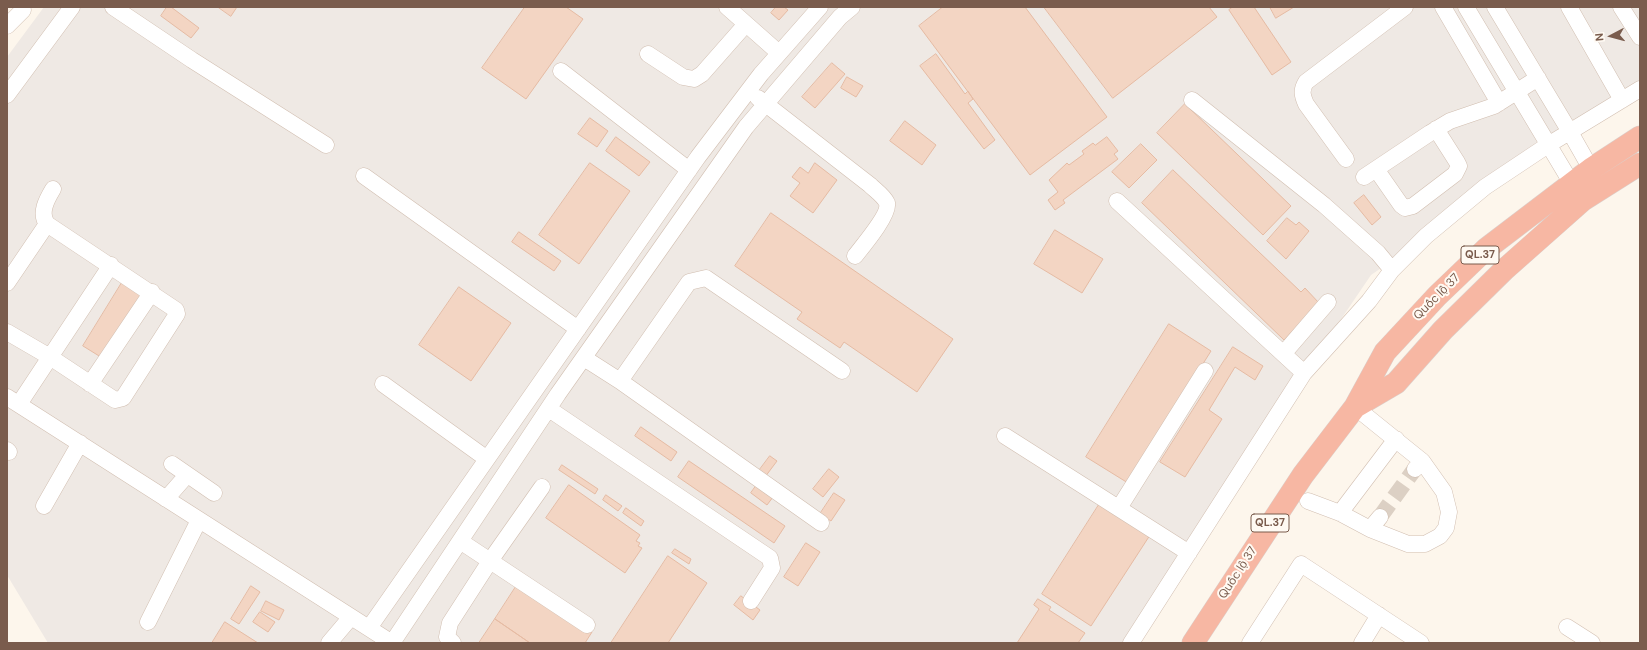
<!DOCTYPE html>
<html>
<head>
<meta charset="utf-8">
<style>
  body { margin:0 }
  #map { position:relative; width:1647px; height:650px; overflow:hidden; background:#fdf6ec; font-family:"DM Sans",sans-serif }
  canvas { display:block }
  .frame { position:absolute; inset:0; border:8px solid #7a5c4d; pointer-events:none }
  .north { position:absolute; left:1591px; top:16px; width:40px; height:40px; -webkit-text-stroke:3px #fffaf3; paint-order:stroke; rotate:264deg; font-size:11px; font-weight:700; line-height:16px; text-align:center; color:#7a5c4d }
  .north::after { content:''; display:block; margin:auto; width:14px; height:18px; background:#7a5c4d; clip-path:polygon(50% 0,100% 100%,50% 72%,0 100%) }
</style>
</head>
<body>
<div id="map">
<canvas width="1647" height="650"></canvas>
<div class="frame"></div>
<div class="north">N</div>
</div>
<script>
const g = document.querySelector('canvas').getContext('2d');
g.lineJoin = 'round';
function paint(path, color) {
  g.fillStyle = color;
  g.fill(path, 'evenodd');
}
function strokePath(path, color, width, dash) {
  g.strokeStyle = color;
  g.lineWidth = width;
  g.lineCap = dash ? 'butt' : 'round';
  g.setLineDash(dash || []);
  g.stroke(path);
}
function drawText(font, color, halo, rows, align = 'center') {
  g.font = font + ' "DM Sans",sans-serif';
  g.lineWidth = 4;
  g.setLineDash([]);
  g.textBaseline = 'middle';
  g.strokeStyle = halo;
  g.fillStyle = color;
  for (const [text, x, y, turn = 0] of rows) {
    g.save();
    g.translate(x, y);
    g.rotate((+turn || 0) * Math.PI / 180);
    g.textAlign = isNaN(turn) ? turn : align;
    if (halo) g.strokeText(text, 0, 0);
    g.fillText(text, 0, 0);
    g.restore();
  }
}
const industrial = new Path2D(`
  M44,7h1596v84l-269,184 -188,277 -54,91h-1081l-41,-68v-518z`);
const building = new Path2D(`
  M167,7h4l28,21 -8,10 -30,-22z
  M218,7h19l-6,9z
  M525,7h41l17,12 -57,80 -44,-31z
  M776,7h8l4,3 -9,10 -8,-7z
  M943,7h82l82,110 -77,58 -111,-149z
  M1044,7h165l8,10 -104,81z
  M1233,7h21l37,55 -19,13 -43,-65z
  M1270,7h24l-18,11z
  M936,54l29,40 3,-3 5,8 -5,4 27,37 -11,9 -64,-83z
  M832,63l13,11 -30,34 -13,-11z
  M847,77l16,9 -7,11 -15,-9z
  M1185,104l106,102 -28,29 -106,-102z
  M590,118l18,13 -11,16 -19,-13z
  M905,121l31,24 -14,20 -32,-24z
  M616,137l34,25 -11,14 -33,-25z
  M1107,137l11,14 -4,3 4,5 -55,41 2,3 -10,7 -7,-10 10,-8 -9,-12 18,-17 2,2 15,-11 -2,-3 11,-8 2,2z
  M1141,144l16,16 -28,28 -17,-16z
  M590,163l40,28 -51,73 -40,-29z
  M815,163l22,17 -24,33 -23,-17 10,-13 -8,-6 8,-10 8,6z
  M1173,170l128,122 4,-4 14,15 -35,37 -142,-137z
  M1364,195l17,22 -9,8 -18,-22z
  M771,213l182,126 -36,53 -73,-50 -4,6 -43,-29 5,-7 -67,-46z
  M1287,218l9,7 3,-3 10,9 -23,28 -19,-18z
  M1055,230l48,29 -21,34 -48,-29z
  M519,232l42,29 -7,10 -42,-29z
  M123,281l22,14 -41,64 -21,-13z
  M459,287l52,36 -40,58 -52,-36z
  M1169,324l42,27 -83,132 -42,-26z
  M1233,347l30,19 -8,14 -20,-13 -26,43 13,9 -37,58 -25,-15z
  M641,427l36,25 -6,9 -36,-25z
  M770,456l7,5 -12,16 -7,-5z
  M689,461l96,65 -11,17 -96,-66z
  M562,465l36,24 -3,5 -36,-24z
  M829,469l10,8 -16,20 -10,-8z
  M569,485l71,50 -4,6 4,2 -2,3 4,2 -17,25 -79,-55z
  M756,486l17,11 -6,8 -16,-12z
  M834,493l11,7 -14,21 -11,-7z
  M606,495l16,11 -4,5 -15,-11z
  M1102,500l50,32 -61,94 -49,-32z
  M626,508l18,13 -3,5 -18,-13z
  M806,543l14,9 -22,34 -14,-9z
  M675,549l16,10 -2,5 -17,-11z
  M668,556l39,27 -39,60h-57z
  M519,582l73,50 -7,11h-55l-35,-24z
  M251,586l9,6 -21,32 -8,-5z
  M741,596l19,14 -7,10 -19,-15z
  M1038,599l13,8 -2,3 36,23 -7,10h-61l22,-34 -5,-4z
  M266,601l18,9 -5,10 -18,-9z
  M260,612l15,10 -7,10 -15,-10z
  M495,619l35,24h-51z
  M225,622l33,21h-46z`);
const minorTunnel = new Path2D(`
  M1380,517l34,-47`);
const minor = new Path2D(`
  M113,7l79,53 134,85
  M727,7l52,46
  M1443,7l56,96
  M1466,7l106,177
  M1495,7l75,125 21,37
  M1569,7l53,93
  M1621,7l19,30
  M7,26l16,-16
  M648,54l35,23 11,2 8,-5 44,-50
  M561,71l128,99
  M7,95l65,-88
  M758,98l112,87c5,5 14,11 17,18 3,11 -25,44 -32,53
  M1192,100l132,105 54,48 14,17
  M1346,159l-40,-55c-4,-9 -5,-14 0,-22l99,-75
  M1376,169l25,36 4,3 8,-2 42,-32 4,-8 -2,-4 -21,-33
  M364,176l214,153
  M1364,177l66,-44 20,-12 44,-15 44,-28
  M1117,201l187,172
  M7,283l40,-59
  M7,332l43,25 65,43 8,-2 54,-84 -1,-4 -129,-86c-8,-11 0,-25 6,-35
  M1284,353l44,-51
  M584,358l36,23 69,-99 17,-4 136,93
  M620,381l201,142
  M90,384l62,-92
  M383,384l104,75
  M7,397l385,246
  M19,404l92,-139
  M1355,407l67,54 -7,8
  M549,409l221,149 2,10 -21,33
  M1005,436l184,117
  M7,450l2,2
  M172,464l42,29
  M166,499l21,-24
  M1308,501l32,12 30,16 10,-12
  M44,506l36,-63
  M1119,508l86,-137
  M1340,513l56,-74
  M1370,529l38,15h17l15,-8 6,-8 3,-16 -5,-20 -22,-31
  M460,541l127,84
  M148,622l51,-102
  M1567,627l25,16
  M369,628l329,-471 63,-83 59,-67
  M329,643l22,-26
  M392,643l166,-249 188,-267 94,-110 12,-10
  M453,643l-6,-6 3,-14 40,-62 52,-74
  M1131,643l173,-270 65,-72 23,-31 34,-34 59,-49 63,-42 92,-56
  M1250,643l51,-79 120,79
  M1362,643l17,-28`);
const highway = new Path2D(`
  M1355,407l41,-24 47,-53 61,-60 79,-70 57,-36
  M1193,643l110,-168 52,-68 30,-55 52,-56 49,-47 105,-80 49,-32`);
const shields = [
  [1480,255,38],
  [1270,523,38]
];
const shieldNames = [
  ["QL.37",1480,255],
  ["QL.37",1270,523]
];
const streetNames = [
  ["Quốc lộ 37",1437,297,-45],
  ["Quốc lộ 37",1238,573,-57]
];
paint(industrial, '#efe9e4');
paint(building, '#f3d5c3');
strokePath(building, '#e6bba3', 1);
strokePath(minorTunnel, '#dcd0c4', 16, [16, 8]);
strokePath(minor, '#d1beb0', 17);
strokePath(highway, '#dad1cd', 23);
strokePath(minor, '#fff', 16);
strokePath(highway, '#f7b7a3', 22);
for (const [x, y, w] of shields) {
  const box = new Path2D();
  box.roundRect(x - w / 2, y - 9, w, 18, 3);
  g.fillStyle = '#fffaf3';
  g.fill(box);
  strokePath(box, '#7a5c4d', 1);
}
drawText('bold 11px', '#7a5c4d', null, shieldNames);
drawText('12px', '#7a5c4d', '#fffaf3', streetNames);
</script>
</body>
</html>
